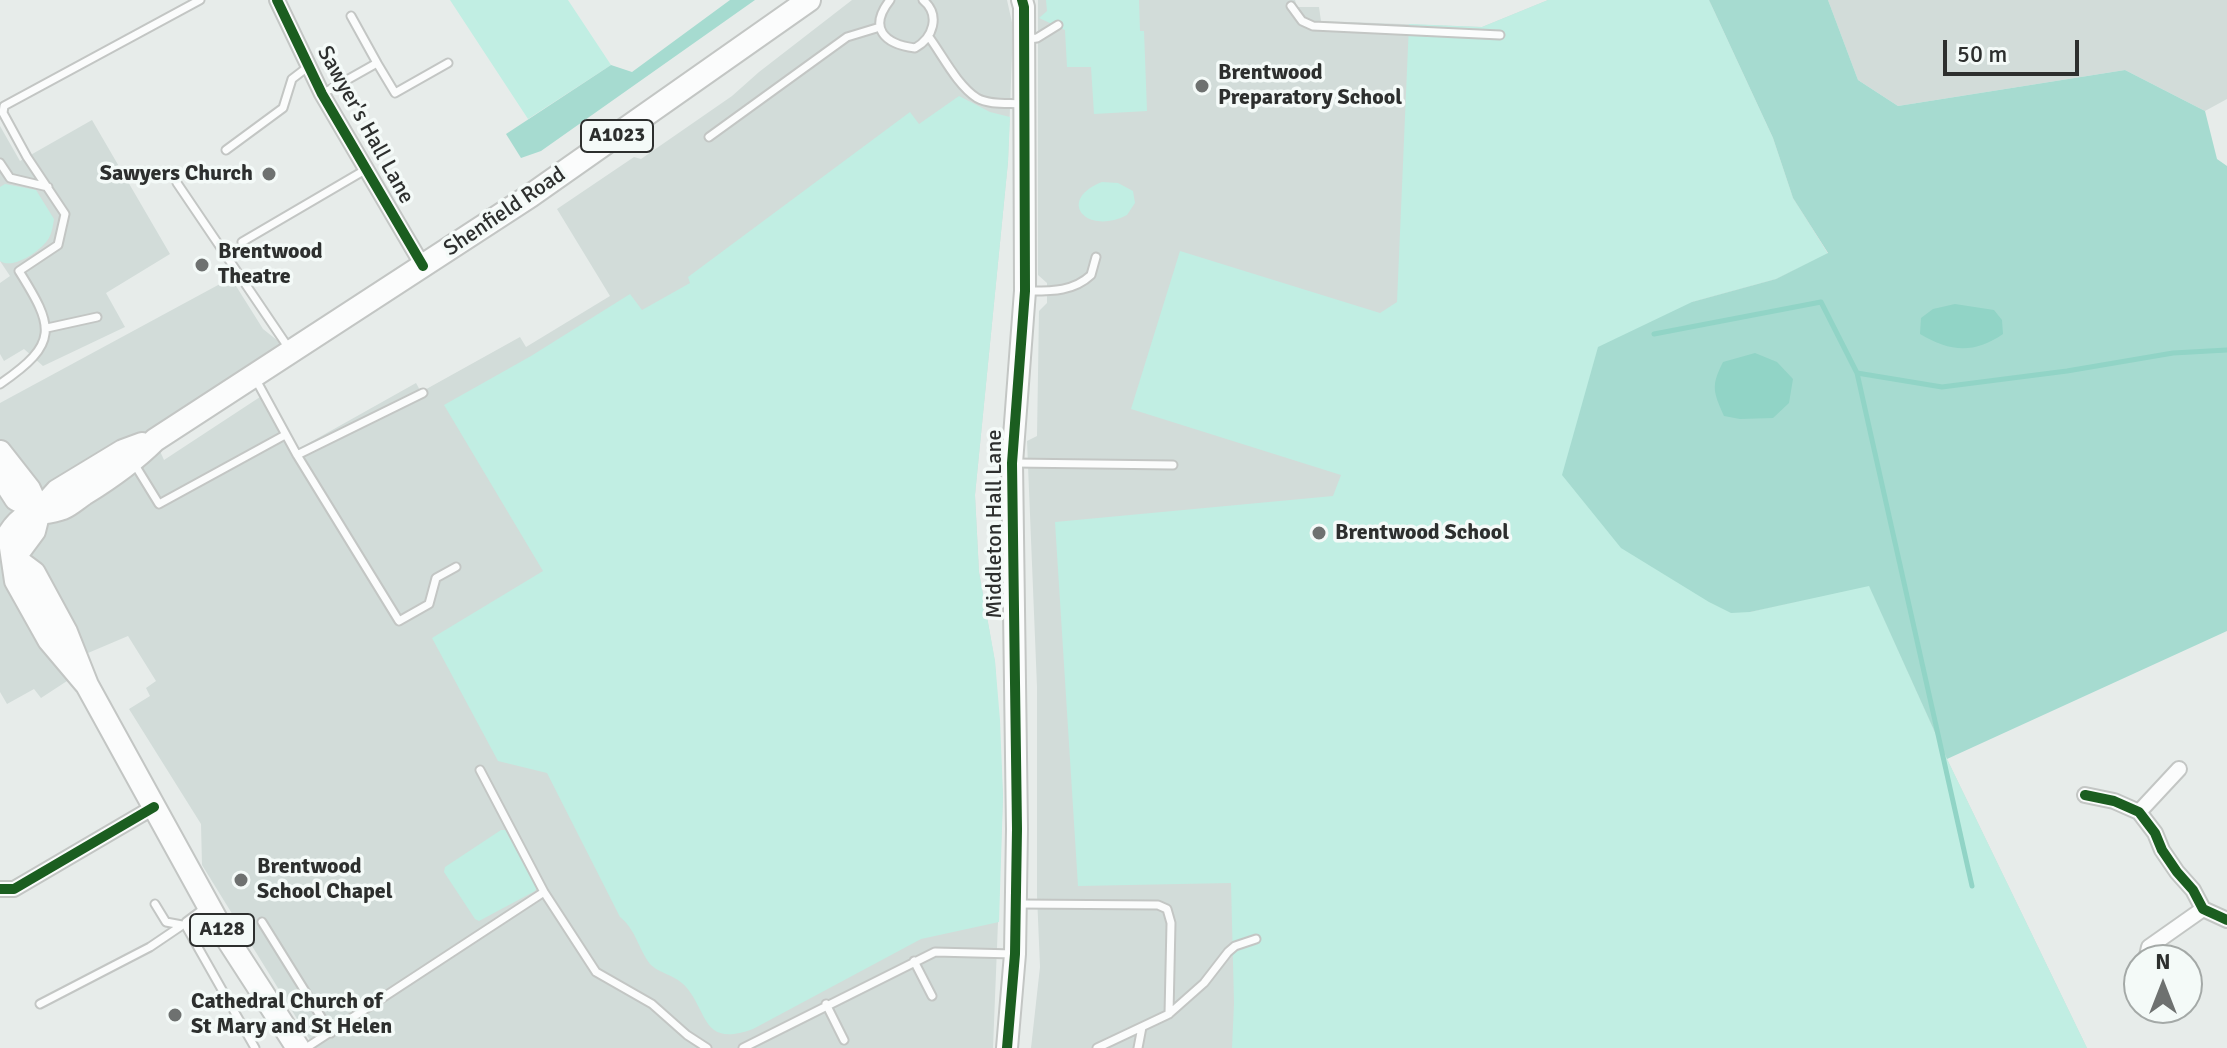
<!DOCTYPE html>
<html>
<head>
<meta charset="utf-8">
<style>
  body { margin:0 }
  #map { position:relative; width:2227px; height:1048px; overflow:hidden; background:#e7ecea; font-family:Signika,sans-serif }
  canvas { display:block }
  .north { position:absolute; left:2123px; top:944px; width:80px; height:80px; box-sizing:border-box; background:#f4faf8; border:2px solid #a4a9a7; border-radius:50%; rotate:0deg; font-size:22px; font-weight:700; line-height:32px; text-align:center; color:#2d2f2e }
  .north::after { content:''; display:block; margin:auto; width:28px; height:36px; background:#6e7170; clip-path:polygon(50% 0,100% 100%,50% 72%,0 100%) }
  .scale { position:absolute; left:1943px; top:40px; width:136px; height:36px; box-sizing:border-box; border:4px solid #2d2f2e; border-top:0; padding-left:10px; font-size:24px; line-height:28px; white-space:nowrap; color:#2d2f2e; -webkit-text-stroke:6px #f4faf8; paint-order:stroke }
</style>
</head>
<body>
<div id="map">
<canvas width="2227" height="1048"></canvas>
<div class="north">N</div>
<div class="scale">50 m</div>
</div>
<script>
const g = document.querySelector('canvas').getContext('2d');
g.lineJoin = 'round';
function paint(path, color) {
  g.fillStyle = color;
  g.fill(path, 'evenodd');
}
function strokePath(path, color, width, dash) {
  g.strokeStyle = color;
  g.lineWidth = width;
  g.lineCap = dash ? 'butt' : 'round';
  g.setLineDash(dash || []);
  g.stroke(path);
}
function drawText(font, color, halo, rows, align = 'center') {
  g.font = font + ' Signika,sans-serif';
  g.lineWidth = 7;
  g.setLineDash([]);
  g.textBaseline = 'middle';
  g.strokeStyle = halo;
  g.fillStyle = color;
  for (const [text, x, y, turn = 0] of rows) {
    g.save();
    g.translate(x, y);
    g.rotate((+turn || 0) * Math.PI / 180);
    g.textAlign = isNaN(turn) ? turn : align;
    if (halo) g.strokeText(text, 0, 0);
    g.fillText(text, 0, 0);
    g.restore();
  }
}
const built = new Path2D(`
  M852,0h155l6,27 -5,135 -33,333 4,77 16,90 8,134 -10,252h-678l-113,-183 -1,-41 -72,-115 21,-13 -4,-8 10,-7 -28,-45 -40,17 -21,28 -26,17 -7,-9 -27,15 -7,-12v-289l231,-125 32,51 29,23 -137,88 9,20 96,-63 24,44 9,11 123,-69 5,9 99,-55 6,10 84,-51 -53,-87 77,-52 7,2 91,-63 27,-24z
  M1038,0h257l2,7h22l2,14 161,6 66,-27h161l84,198 35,56 -52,25 -84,23 58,310 119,-27 78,174 140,289h-1056l9,-81 -3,-72v-208l-10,-246 10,-5 2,-125 8,-8v-20l-9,-8z
  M1828,0h399v99l-22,12 -80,-41 -227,36 -40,-26z
  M92,120l78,134 -64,39 19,34 -82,39 -19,-17 -20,12 -4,-7v-71l10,-7 -10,-15v-135l20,35z`);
const green = new Path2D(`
  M450,0h118l43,65 -83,54z
  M1046,0h93l1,31h4l3,80 -53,3 -3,-47h-24l-2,-37 -26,-12 8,-7z
  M1548,0h161l64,138 20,60 35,56 -52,25 -84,23 58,310 119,-27 78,174 140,289h-855l2,-45 -3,-120 -153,3 -23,-364 278,-26 8,-21 -210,-66 49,-158 200,62 17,-11 12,-278 73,3z
  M959,96l31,16 20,5 -2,45 -33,333 4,77 16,89 5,59 3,76 -4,126 -78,17 -168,90c-51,19 -45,-17 -67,-42 -10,-12 -28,-14 -36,-23 -12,-16 -14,-34 -30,-47l-73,-144 -49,-12 -66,-123 111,-67 -99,-166 87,-49 99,-62 12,16 48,-27 -2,-6 222,-165 9,12z
  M1102,182l16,1 15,8 2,12 -8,12c-41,21 -71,-15 -25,-33z
  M5,184l31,6 18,29c-1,7 -2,13 -5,19 -8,13 -36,32 -49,23v-74z
  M501,830h6l30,57 -2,4 -56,30 -4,-2 -31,-47 1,-5z`);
const forest = new Path2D(`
  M730,0h25l-214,151 -20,7 -15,-24 105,-69 21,7z
  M1709,0h119l30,80 40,26 227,-36 80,41 12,48 10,7v465l-280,128 -78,-173 -119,26 -19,1 -22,-11 -88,-54 -59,-73 36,-128 94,-45 84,-23 52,-26 -35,-55 -20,-60z`);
const water = new Path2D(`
  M1955,304l39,6 8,10 1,14c-29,20 -53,18 -83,0l1,-16 12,-9z
  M1755,353l22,9 16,17 -4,24 -16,15 -33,1 -16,-3c-11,-25 -13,-30 -1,-54z`);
const stream = new Path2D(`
  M1654,334l167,-32 36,71 115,513
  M1857,373l85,14 125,-16 106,-18 54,-3`);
const lane = new Path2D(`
  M890,0c-22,28 -6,44 25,48 18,-10 26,-33 8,-48
  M1291,6l11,15 11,5 187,9
  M929,37c14,19 28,48 48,61 12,7 31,5 44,6
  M1028,39l9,-1 21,-13
  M377,63l18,30 53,-30
  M322,94l55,-31 -26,-47
  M709,137l138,-100 33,-10
  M226,150l57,-42 9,-29 17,-13
  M0,163l10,15 38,9
  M177,183l111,164
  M242,242l123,-72
  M1027,291c23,0 46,1 64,-16l5,-18
  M47,328l50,-11
  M255,378l42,77 102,166 30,-17 7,-26 20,-11
  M0,384c60,-41 54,-57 19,-113l39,-26 7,-31 -38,-57 -24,-44 1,-7 196,-106
  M297,455l126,-62
  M1014,463l159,2
  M135,465l24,39 126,-69
  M480,770l64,122 52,80 56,32 35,31 20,13
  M155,904l11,18 16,3
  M1019,904l139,1 9,4 4,14 -2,91
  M206,907l-20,15 1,6 68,120
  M262,922l69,111
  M914,961l18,35
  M40,1004l110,-57 31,-21
  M826,1004l18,36
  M306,1048l238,-156
  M743,1048l192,-96 79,2
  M1097,1048l72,-34 35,-31 24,-31 7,-6 21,-7
  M1138,1048l4,-21`);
const street = new Path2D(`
  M277,0l45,94 101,172
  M2085,795l29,6 25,11 16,21 7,17 15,22 16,18 10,19 24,11
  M2139,812l40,-43
  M0,889h14l140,-82
  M2146,960l3,-13 54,-38
  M2164,1008v1`);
const secondary = new Path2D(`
  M1007,1048l8,-94 2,-125 -5,-366 13,-172 -1,-284 -2,-7`);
const primary = new Path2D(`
  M0,452l29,37 10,22
  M0,474l16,25 23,12
  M14,558l20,15 32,59 21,53 136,247 75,116
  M14,558l20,-27 5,-20 18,-20 66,-40 19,-7
  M87,685l-38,-45 -33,-59 -7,-47c16,-27 30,-17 54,-26 7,-3 15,-10 21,-14 26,-16 49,-32 71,-54l375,-244 279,-196`);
const cycleway = new Path2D(`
  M277,0l45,94 101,172
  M2085,795l29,6 25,11 16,21 7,17 15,22 16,18 10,19 24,11
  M0,889h14l140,-82
  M1007,1048l8,-94 2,-125 -5,-366 13,-172 -1,-284 -2,-7`);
const markers = [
  [1202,86,8,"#6e7170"],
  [269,174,8,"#6e7170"],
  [202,265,8,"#6e7170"],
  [1319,533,8,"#6e7170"],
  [241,880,8,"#6e7170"],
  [175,1015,8,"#6e7170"]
];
const shields = [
  [617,136,72],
  [222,930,64]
];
const shieldNames = [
  ["A1023",617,136],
  ["A128",222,930]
];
const poiNames = [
  ["Brentwood",1218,73],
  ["Preparatory School",1218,98],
  ["Sawyers Church",253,174,"right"],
  ["Brentwood",218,252],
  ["Theatre",218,277],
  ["Brentwood School",1335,533],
  ["Brentwood",257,867],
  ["School Chapel",257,892],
  ["Cathedral Church of",191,1002],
  ["St Mary and St Helen",191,1027]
];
const streetNames = [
  ["Sawyer's Hall Lane",365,125,61],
  ["Shenfield Road",505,212,-34],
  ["Middleton Hall Lane",995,524,-90]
];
paint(built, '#d2dcd9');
paint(green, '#c1eee3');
paint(forest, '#a6dbd0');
paint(water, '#91d4c6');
strokePath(stream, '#91d4c6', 5);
strokePath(lane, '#c3c6c4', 11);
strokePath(street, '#c3c6c4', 18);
strokePath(secondary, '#c3c6c4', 24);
strokePath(primary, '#c3c6c4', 26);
strokePath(lane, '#fbfcfc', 7);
strokePath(street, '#fbfcfc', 14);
strokePath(secondary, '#fbfcfc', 20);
strokePath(primary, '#fbfcfc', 22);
strokePath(cycleway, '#1b5e20', 10);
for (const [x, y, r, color] of markers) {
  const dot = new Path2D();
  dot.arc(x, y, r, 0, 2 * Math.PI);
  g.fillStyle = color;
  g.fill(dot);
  strokePath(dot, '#f4faf8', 3);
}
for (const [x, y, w] of shields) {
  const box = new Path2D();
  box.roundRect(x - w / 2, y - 16, w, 32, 6);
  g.fillStyle = '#f4faf8';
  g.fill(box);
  strokePath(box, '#2d2f2e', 2);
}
drawText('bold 20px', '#2d2f2e', null, shieldNames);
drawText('bold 22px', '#2d2f2e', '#f4faf8', poiNames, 'left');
drawText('22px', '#2d2f2e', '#f4faf8', streetNames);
</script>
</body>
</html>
